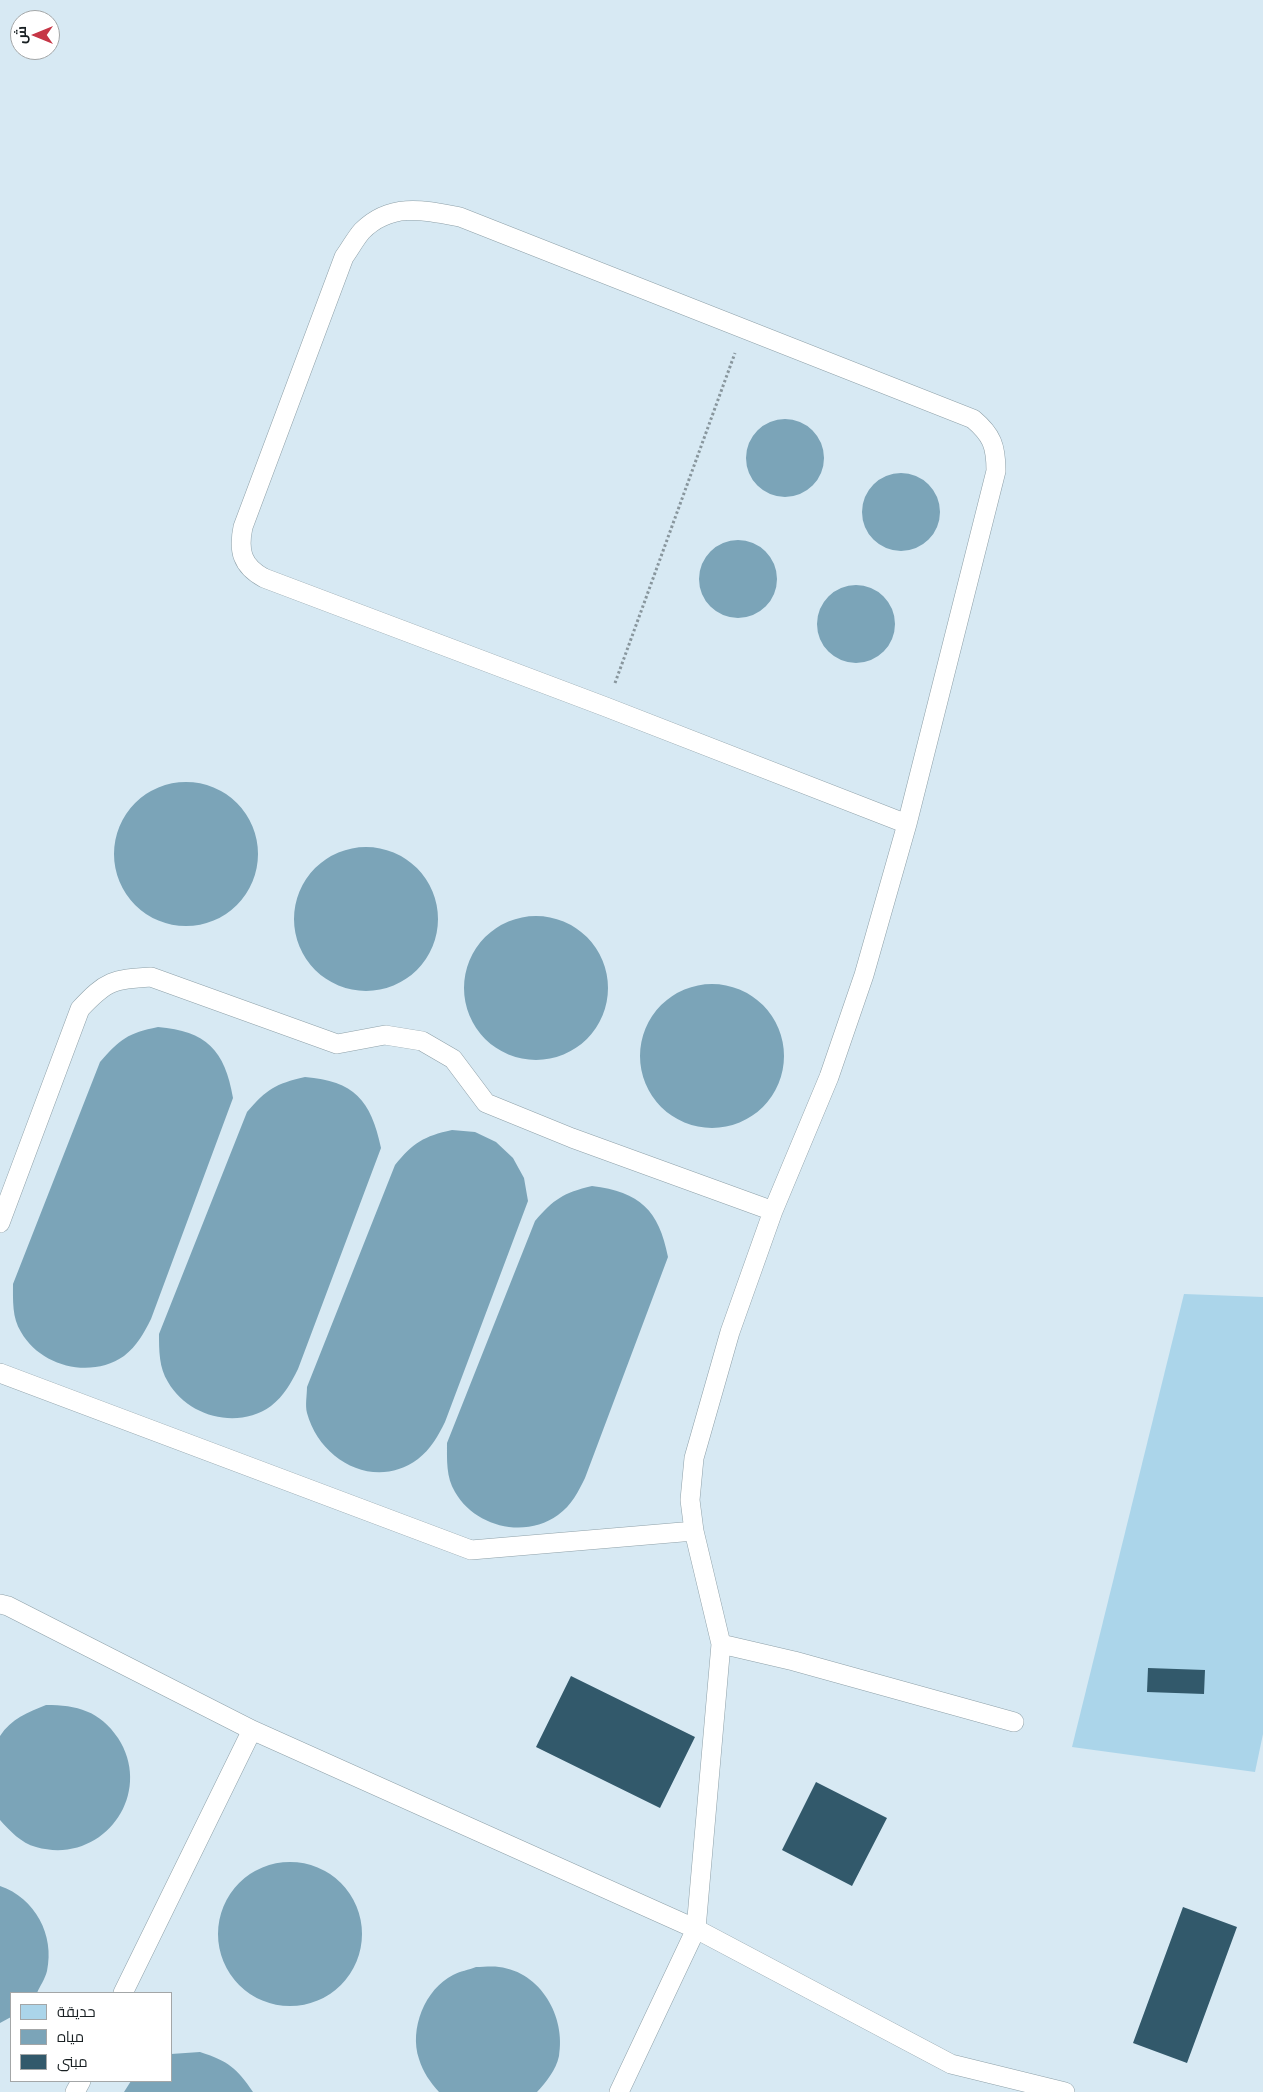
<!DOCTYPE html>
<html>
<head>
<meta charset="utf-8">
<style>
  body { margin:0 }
  #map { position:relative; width:1263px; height:2092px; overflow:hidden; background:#d7e9f3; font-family:Quicksand,Cairo,sans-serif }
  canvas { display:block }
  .legend { position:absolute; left:10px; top:1992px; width:162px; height:90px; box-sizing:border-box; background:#fff; border:1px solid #a3a6a7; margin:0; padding:6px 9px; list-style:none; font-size:15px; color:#192023 }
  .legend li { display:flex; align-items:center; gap:10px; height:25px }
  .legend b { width:25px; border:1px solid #a3a6a7 }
  .north { position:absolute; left:10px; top:10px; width:50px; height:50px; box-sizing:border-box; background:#fff; border:1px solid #a3a6a7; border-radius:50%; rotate:270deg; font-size:14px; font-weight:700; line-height:20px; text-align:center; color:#192023 }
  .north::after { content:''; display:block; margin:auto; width:18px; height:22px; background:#c63646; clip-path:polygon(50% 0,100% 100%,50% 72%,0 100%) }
</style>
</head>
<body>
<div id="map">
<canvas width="1263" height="2092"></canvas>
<ul class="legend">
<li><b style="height:14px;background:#abd5ea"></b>حديقة</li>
<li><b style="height:14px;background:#7ba4b8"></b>مياه</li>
<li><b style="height:14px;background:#32596b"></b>مبنى</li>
</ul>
<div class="north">ش</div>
</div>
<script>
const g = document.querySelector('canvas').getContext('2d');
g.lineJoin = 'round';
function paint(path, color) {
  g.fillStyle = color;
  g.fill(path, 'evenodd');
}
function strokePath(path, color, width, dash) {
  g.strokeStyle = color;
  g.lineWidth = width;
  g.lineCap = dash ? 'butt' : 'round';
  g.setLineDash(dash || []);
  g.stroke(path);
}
const green = new Path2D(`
  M1184,1294l79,3v437l-8,38 -183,-25z`);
const water = new Path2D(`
  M746 458a39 39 0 1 1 78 0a39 39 0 1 1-78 0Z
  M862 512a39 39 0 1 1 78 0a39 39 0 1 1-78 0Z
  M699 579a39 39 0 1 1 78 0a39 39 0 1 1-78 0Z
  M817 624a39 39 0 1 1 78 0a39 39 0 1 1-78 0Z
  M114 854a72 72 0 1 1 144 0a72 72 0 1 1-144 0Z
  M294 919a72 72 0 1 1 144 0a72 72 0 1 1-144 0Z
  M464 988a72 72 0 1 1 144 0a72 72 0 1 1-144 0Z
  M640 1056a72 72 0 1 1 144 0a72 72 0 1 1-144 0Z
  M158,1027c48,4 67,23 75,71l-82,221c-7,14 -14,27 -27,37 -33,23 -83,11 -103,-24 -9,-14 -8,-32 -8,-48l87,-222c20,-23 28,-29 58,-35z
  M305,1077c49,4 66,23 76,71l-83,221c-7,14 -14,27 -27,37 -33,24 -83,11 -103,-24 -9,-14 -9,-32 -9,-48l88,-222c20,-23 28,-28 58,-35z
  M452,1130l23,2 21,10 17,16 11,20 4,23 -83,221c-7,14 -14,27 -27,37 -43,32 -98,2 -111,-46 -2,-8 0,-18 0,-26l88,-222c18,-22 29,-29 57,-35z
  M592,1186c48,6 67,24 76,71l-83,221c-7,14 -13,27 -27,37 -33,24 -83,12 -103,-23 -9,-15 -8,-32 -8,-49l88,-222c19,-22 28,-28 57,-35z
  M46,1705c31,0 54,6 72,33 37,57 -16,128 -82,109 -15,-4 -26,-16 -36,-27v-84c11,-17 28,-24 46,-31z
  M218 1934a72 72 0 1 1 144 0a72 72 0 1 1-144 0Z
  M0,1886c35,12 55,49 47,85 -2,8 -7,15 -10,22h-26v24l-11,6z
  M476,1967c7,0 16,-1 23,0 42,5 67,50 60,89 -3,14 -13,26 -22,36h-98c-9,-10 -16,-20 -20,-33 -10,-30 6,-70 34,-84 7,-4 16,-5 23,-8z
  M200,2052c28,9 37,16 53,40h-129l7,-11h40v-27z`);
const building = new Path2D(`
  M1148,1668l57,2 -1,24 -57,-2z
  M571,1676l124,61 -35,71 -124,-61z
  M816,1782l71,36 -35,68 -70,-36z
  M1183,1907l54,20 -50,136 -54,-20z`);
const path = new Path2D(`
  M615,683l120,-330`);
const service = new Path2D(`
  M0,1223l80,-214c26,-28 33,-30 71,-32l186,67 48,-9 37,6 31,18 33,44 86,35 201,73
  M0,1373l471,177 223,-19
  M0,1604l8,2 244,124
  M721,1644l73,17 220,61
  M123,1993l129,-263 444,199 255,135 114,28
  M75,2092l6,-11
  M619,2092l77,-163 25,-285 -27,-113 -4,-31 4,-42 36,-126 43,-121 56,-134 35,-102 43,-151 89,-353c0,-25 -4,-36 -23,-52l-513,-202c-36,-7 -69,-15 -98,14 -7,8 -12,18 -18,26l-101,270c-5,24 -1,39 21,51l342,129 301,117`);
paint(green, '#abd5ea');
paint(water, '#7ba4b8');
paint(building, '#32596b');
strokePath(service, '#8ea0a8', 20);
strokePath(path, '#88969d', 3, [2.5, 2.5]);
strokePath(service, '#fff', 19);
</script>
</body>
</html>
